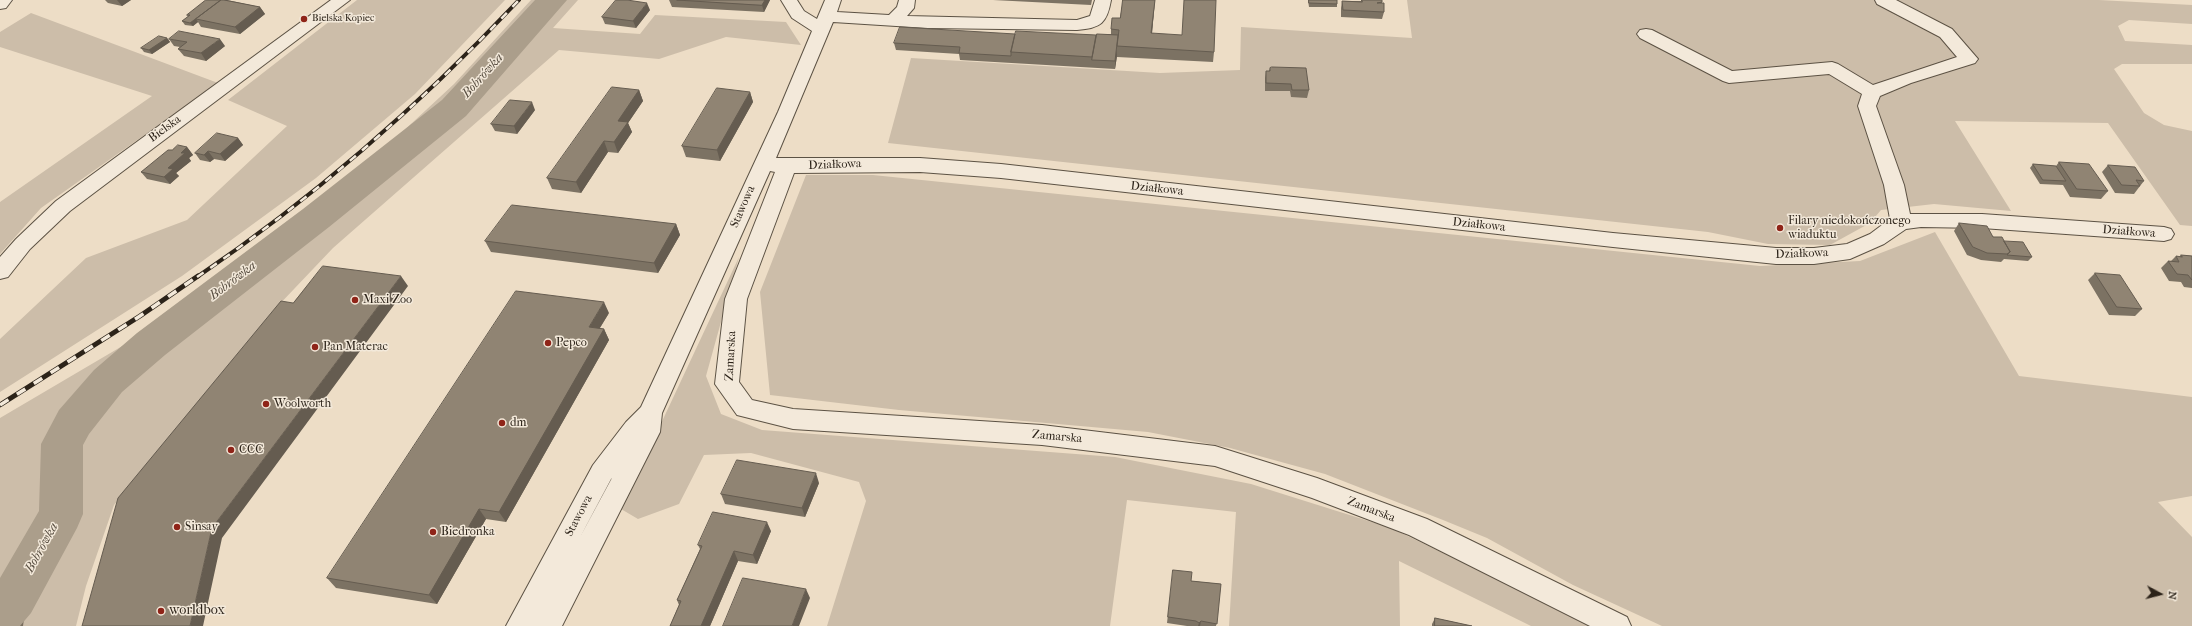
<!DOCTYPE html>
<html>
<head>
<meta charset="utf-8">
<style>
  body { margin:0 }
  #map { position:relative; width:2192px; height:626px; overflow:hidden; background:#edddc6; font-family:"IM FELL French Canon",serif }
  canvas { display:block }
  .north { position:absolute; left:2140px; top:574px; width:40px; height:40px; -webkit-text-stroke:3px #f3e9da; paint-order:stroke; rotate:97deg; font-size:11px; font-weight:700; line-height:16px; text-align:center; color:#2c2319 }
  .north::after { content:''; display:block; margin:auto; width:14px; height:18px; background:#2c2319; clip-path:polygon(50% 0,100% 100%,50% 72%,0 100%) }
</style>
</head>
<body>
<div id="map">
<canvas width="2192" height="626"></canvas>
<div class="north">N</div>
</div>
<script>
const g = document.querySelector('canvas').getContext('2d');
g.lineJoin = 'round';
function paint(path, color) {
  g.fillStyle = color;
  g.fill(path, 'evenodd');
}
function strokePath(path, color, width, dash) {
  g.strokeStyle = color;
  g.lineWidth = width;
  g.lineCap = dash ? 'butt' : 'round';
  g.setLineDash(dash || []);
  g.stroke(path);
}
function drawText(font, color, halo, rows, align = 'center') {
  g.font = font + ' "IM FELL French Canon",serif';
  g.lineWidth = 3;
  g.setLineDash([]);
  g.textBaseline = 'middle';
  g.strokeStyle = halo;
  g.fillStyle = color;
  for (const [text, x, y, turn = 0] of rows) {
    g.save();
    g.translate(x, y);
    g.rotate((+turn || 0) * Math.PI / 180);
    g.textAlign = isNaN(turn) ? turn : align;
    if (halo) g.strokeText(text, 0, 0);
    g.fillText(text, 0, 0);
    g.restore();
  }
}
const green = new Path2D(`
  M357,0h148l-90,94 -99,84 -134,98 -182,116v-53l86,-81 101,-38 100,-94 -59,-26z
  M531,0h47l-25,28 87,6 15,-19 131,7 15,23 -75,-8 -67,22 -100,-9 -226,198 -58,61 -161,196 -28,81 -10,40h-76v-208l124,-73 113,-78 82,-65 79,-66 56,-52z
  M1407,0h692l93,5v19l-63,-4 -11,6 7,15 67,4v19h-70l-8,5 30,44 20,12 28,6v95l-12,-1 -72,-102 -153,-2 56,90 -77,-7 -53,6 -11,13 -40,22 -62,-1 -60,-12 -820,-89 23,-85 249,15 80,-3 1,-43 171,11z
  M31,13l187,70 -177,125 -41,46v-52l152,-106 -152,-49v-15z
  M806,175h67l887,91 100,-5 75,-29 84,144 173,21v99l-34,6 34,35v89h-530l-89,-41 -86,-47 -44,-18 -118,-46 -95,-26 -82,-16 -249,-22 -129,-15 -10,-103z
  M739,257l-33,119 15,38 41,16 353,27 136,27 140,44 204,98h-64l-132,-65 1,65h-171l7,-114 -109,-12 -17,126h-283l39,-125 -7,-19 -108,-29 -47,2 -25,49 -41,15 -17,-10z`);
const stream = new Path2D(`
  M14,598l8,5 -3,23`);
const river = new Path2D(`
  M535,0h32l-101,116 -137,111 -164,128 -43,37 -33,42 -6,11v69l-6,14 -46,85 -11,13h-20v-48l39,-67 2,-67 18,-34 35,-40 43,-37 166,-124 139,-109z`);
const minor = new Path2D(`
  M0,0h12l-6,8 -6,1z
  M331,0h19l-280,211 -40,38 -22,28 -8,2v-22l16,-18 40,-38z
  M781,0h16l7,11 13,8 8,-19h16l-4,12 52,3 8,-8 2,-7h16l-1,8 -7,8 170,4 13,-4 5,-16h16c-4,23 -10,28 -34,30l-149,-2 -95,-6 -57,136h144l81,6 612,69 163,15h38l33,-4 23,-10 20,-15 -6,-34 -26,-79 4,-12 -33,-20 -100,9 -6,-2 -83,-43 -3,-4 3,-4 6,-1 6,1 80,41 100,-9 6,2 35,21 84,-28 -17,-20 -63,-33 -2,-4h21l56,29 26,30 -3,4 -64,20 -31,13 -4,10 28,79 6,29h72l182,13 7,2 3,5 -3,5 -7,2 -182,-13 -61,-1 -15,2 -22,15 -34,15 -36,5h-38l-163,-17 -612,-69 -81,-6 -126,1 -47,126 -8,83 13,18 41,9 249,16 173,21 102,32 110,41 200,98 4,9h-41l-181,-91 -97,-37 -97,-32 -173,-21 -249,-16 -56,-14 -22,-31 10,-85 50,-127 -5,-1 -108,242 -2,19 -98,194h-28l2,-4 -2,4h-28l87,-161 33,-43 15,-15 137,-295 34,-81 -20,-13zM612,478l-33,61 32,-60z`);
const railFar1 = new Path2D(`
  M197,277c118,-80 224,-173 322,-277`);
const rail = new Path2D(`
  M0,405l140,-89 58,-40`);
const wall = new Path2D(`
  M105,0h26l-9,6 -14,-3z
  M206,0h21l33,7 5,7 -25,20 -39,-7 -3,-5 -5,4 -8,-1 -3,-4 6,-4 -1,-2z
  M669,0h101l-6,12 -92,-5z
  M993,0h99l-1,5z
  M1123,0h32l-3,33 62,19 -1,10 -96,-5v-1l-2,13 -155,-9 -1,-6 -63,-4 -2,-7 121,-9 81,1 15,-1v-5l9,-11z
  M1308,0h29v7h-28z
  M1361,0h21v3l2,9 -2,7 -41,-2v-9l1,-7h19z
  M650,10l-14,18 -31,-4 -3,-7z
  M167,38l3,4 -18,12 -8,-2 -3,-4z
  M169,39l56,7 -19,15 -22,-5 -6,-7 2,-2 -6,-1z
  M1270,68l39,22 -2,8 -16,-1 -1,-6h-25v-13l1,-7h3z
  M639,90l4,11 -15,22 4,9 -14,21 -10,-1 -27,41 -29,-4 -5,-11z
  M750,92l3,10 -33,59 -34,-4 -4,-11z
  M535,110l-18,24 -22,-3 -4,-7z
  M238,138l5,7 -18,16 -11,-2 -4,3 -10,-2 -5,-7z
  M187,147l6,8 -4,3 2,3 -15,12 3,3 -9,8 -23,-5 -6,-7 31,-22z
  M2059,162l49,29 -7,8 -31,-2 -7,-12 -23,-1 -10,-16 3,-4 23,2z
  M2108,165l36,16 -4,5 -6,8 -19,-1 -13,-21z
  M1959,223l45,18 28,16 -4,4 -24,-2 -3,3 -20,-2 -14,-5 -13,-24z
  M676,224l4,11 -22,38 -167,-21 -6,-11z
  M2181,255l11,1v32l-8,-1 -3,-5 -12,-1 -8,-13 7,-7h3l5,-5 3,1z
  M2095,273l47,36 -7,7 -26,-1 -21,-35z
  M609,313l-9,15 4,1 5,11 -103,182 -20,-3 -49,85 -101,-16 -9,-10z
  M819,483l-14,34 -80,-13 -4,-10z
  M771,531l-14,33 -19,-3 -28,65h-40l9,-21 -2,-5 23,-51 -2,-4z
  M1173,570l18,11 30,3 -5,42h-29l-20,-3z
  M1435,618l37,8h-40v-2z`);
const shadedWall = new Path2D(`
  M117,0h14l-9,6z
  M222,0h5l1,1 -32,18 2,3 -5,4 -3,-3z
  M765,0h5l-6,12 -2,-7z
  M1155,0l-4,44v-11z
  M647,3l3,7 -14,18 -3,-7z
  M260,7l5,7 -25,20 -5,-7z
  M167,38l3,4 -18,12 -3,-4z
  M220,39l5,7 -19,15 -5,-8z
  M1117,49v7l-2,13v-8z
  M639,90l4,11 -15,22 4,9 -14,21 -4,-11 4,-21z
  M750,92l3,10 -33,59 -3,-11z
  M532,102l3,8 -18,24 -3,-8z
  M238,138l5,7 -18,16 -5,-7z
  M604,141l4,11 -27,41 -5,-11z
  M187,147l6,8 -4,3 2,3 -15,12 3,3 -9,8 -6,-7 4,-9 13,-15z
  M208,151l6,8 -4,3 -6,-7z
  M676,224l4,11 -22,38 -4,-10z
  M401,276l7,10 -186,252 -19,88h-13l22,-98z
  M604,302l5,11 -15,24 -5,-10z
  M604,329l5,11 -103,182 -7,-10z
  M816,473l3,10 -14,34 -3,-9z
  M479,509l7,10 -49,85 -8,-9z
  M767,522l4,9 -14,33 -4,-9z
  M734,551l4,10 -28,65h-9z
  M806,589l4,9 -11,28h-7z
  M1201,621l-1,5h-2l1,-3z`);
const building = new Path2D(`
  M206,0h15l-31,23 -8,-2 8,-6h-3z
  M221,0h3l36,7 -25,20 -39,-8z
  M616,0h11l20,3 -14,18 -31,-4z
  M677,0h88l-3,5z
  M1123,0h32l-4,33 31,2 2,-35h32l-2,52 -97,-6 2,-16 -8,-1 1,-11h8z
  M1309,0h28v4l-28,-1z
  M1362,0h20v2l-5,1h7v9l-41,-2 -1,-9 20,1z
  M900,27l115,7 -4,18v4l-52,-3 1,-6 -66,-4z
  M179,31l41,8 -19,14 -23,-4 9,-7 -18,-3z
  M1016,31l80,4 -4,22 -81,-5z
  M1097,34l21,1 -3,26 -23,-1z
  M159,36l8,2 -18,12 -8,-2z
  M1272,67l34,1 3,22h-17l-1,-6 -25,-1v-12h4v-3z
  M612,87l27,3 -21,31 10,1 -14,20 -10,-1 -28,41 -29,-4z
  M717,88l33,4 -33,58 -35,-4z
  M510,100l22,2 -18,24 -23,-2z
  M217,133l21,5 -18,16 -12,-3 -4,4 -9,-2z
  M178,145l9,2 -6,6h4l-17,15 5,1 -9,8 -23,-5 27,-22h4z
  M2059,162l30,2 19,27 -31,-2z
  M2033,164l23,2 10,15 -23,-1z
  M2108,165l27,2 9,14 -8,-1 4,6 -18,-1z
  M512,205l164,19 -22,39 -169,-22z
  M1959,223l28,3 6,11h9l8,15 -3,2 -20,-1 -14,-6z
  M2004,241l19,1 9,15 -25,-2 3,-3z
  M2181,255l11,1v24l-4,-5 -11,-1 -9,-13 11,1 -3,-6 6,1z
  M323,266l78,10 -189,252 -22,98h-108l36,-128 163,-197 12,2z
  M2095,273l25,2 22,34 -25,-2z
  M516,291l88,11 -15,25 15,2 -105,183 -20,-3 -50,86 -102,-17z
  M737,460l79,13 -14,35 -81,-14z
  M713,512l54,10 -14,33 -19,-4 -33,75h-31l11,-25 -4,-1 25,-54 -4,-1z
  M1173,570l19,2 -1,9 30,3 -4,40 -16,-3 -2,2 -3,-2 -28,-4z
  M743,578l63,11 -14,37h-69z
  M1435,618l37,8h-37z`);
const markers = [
  [304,19,4,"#8f2418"],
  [1780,228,4,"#8f2418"],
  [355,300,4,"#8f2418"],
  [548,343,4,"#8f2418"],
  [315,347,4,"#8f2418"],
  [266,404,4,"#8f2418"],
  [502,423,4,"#8f2418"],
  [231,450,4,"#8f2418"],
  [177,527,4,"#8f2418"],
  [433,532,4,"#8f2418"],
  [161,611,4,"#8f2418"]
];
const farPoinames = [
  ["Bielska Kopiec",312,19]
];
const streetNames = [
  ["Bielska",165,129,-36],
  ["Działkowa",835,165,-2],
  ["Działkowa",1157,189,6],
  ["Stawowa",743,207,-66],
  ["Działkowa",1479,225,6],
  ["Działkowa",2129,232,4],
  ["Działkowa",1802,254,-2],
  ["Zamarska",731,356,-87],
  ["Zamarska",1057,437,5],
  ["Zamarska",1371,510,21],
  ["Stawowa",579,516,-62]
];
const poiNames = [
  ["Filary niedokończonego",1788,221],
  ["wiaduktu",1788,235],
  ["Maxi Zoo",363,300],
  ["Pepco",556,343],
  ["Pan Materac",323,347],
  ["Woolworth",274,404],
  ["dm",510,423],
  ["CCC",239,450],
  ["Sinsay",185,527],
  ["Biedronka",441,532]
];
const waterNames = [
  ["Bobrówka",483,76,-48],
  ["Bobrówka",233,281,-37],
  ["Bobrówka",42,548,-61]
];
const nearPoinames = [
  ["worldbox",169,611]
];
paint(green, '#ccbda9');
strokePath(stream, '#786d5d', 8);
paint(river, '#ab9e8b');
strokePath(minor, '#5c5244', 2);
paint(minor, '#f3e9da');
strokePath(railFar1, '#2c2319', 4);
strokePath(rail, '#2c2319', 5);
strokePath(railFar1, '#f3e9da', 2.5, [8]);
strokePath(rail, '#f3e9da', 3.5, [10]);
paint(wall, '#7c7263');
paint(shadedWall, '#655c50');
paint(building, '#908473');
strokePath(building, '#655c50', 1);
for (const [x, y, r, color] of markers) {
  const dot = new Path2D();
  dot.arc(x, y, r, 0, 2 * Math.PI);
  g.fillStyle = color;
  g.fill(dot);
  strokePath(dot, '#f3e9da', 1.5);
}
drawText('10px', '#2c2319', '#f3e9da', farPoinames, 'left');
drawText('12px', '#2c2319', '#f3e9da', streetNames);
drawText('12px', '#2c2319', '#f3e9da', poiNames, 'left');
drawText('italic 13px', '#584e41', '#f3e9da', waterNames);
drawText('14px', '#2c2319', '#f3e9da', nearPoinames, 'left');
</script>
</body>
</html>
